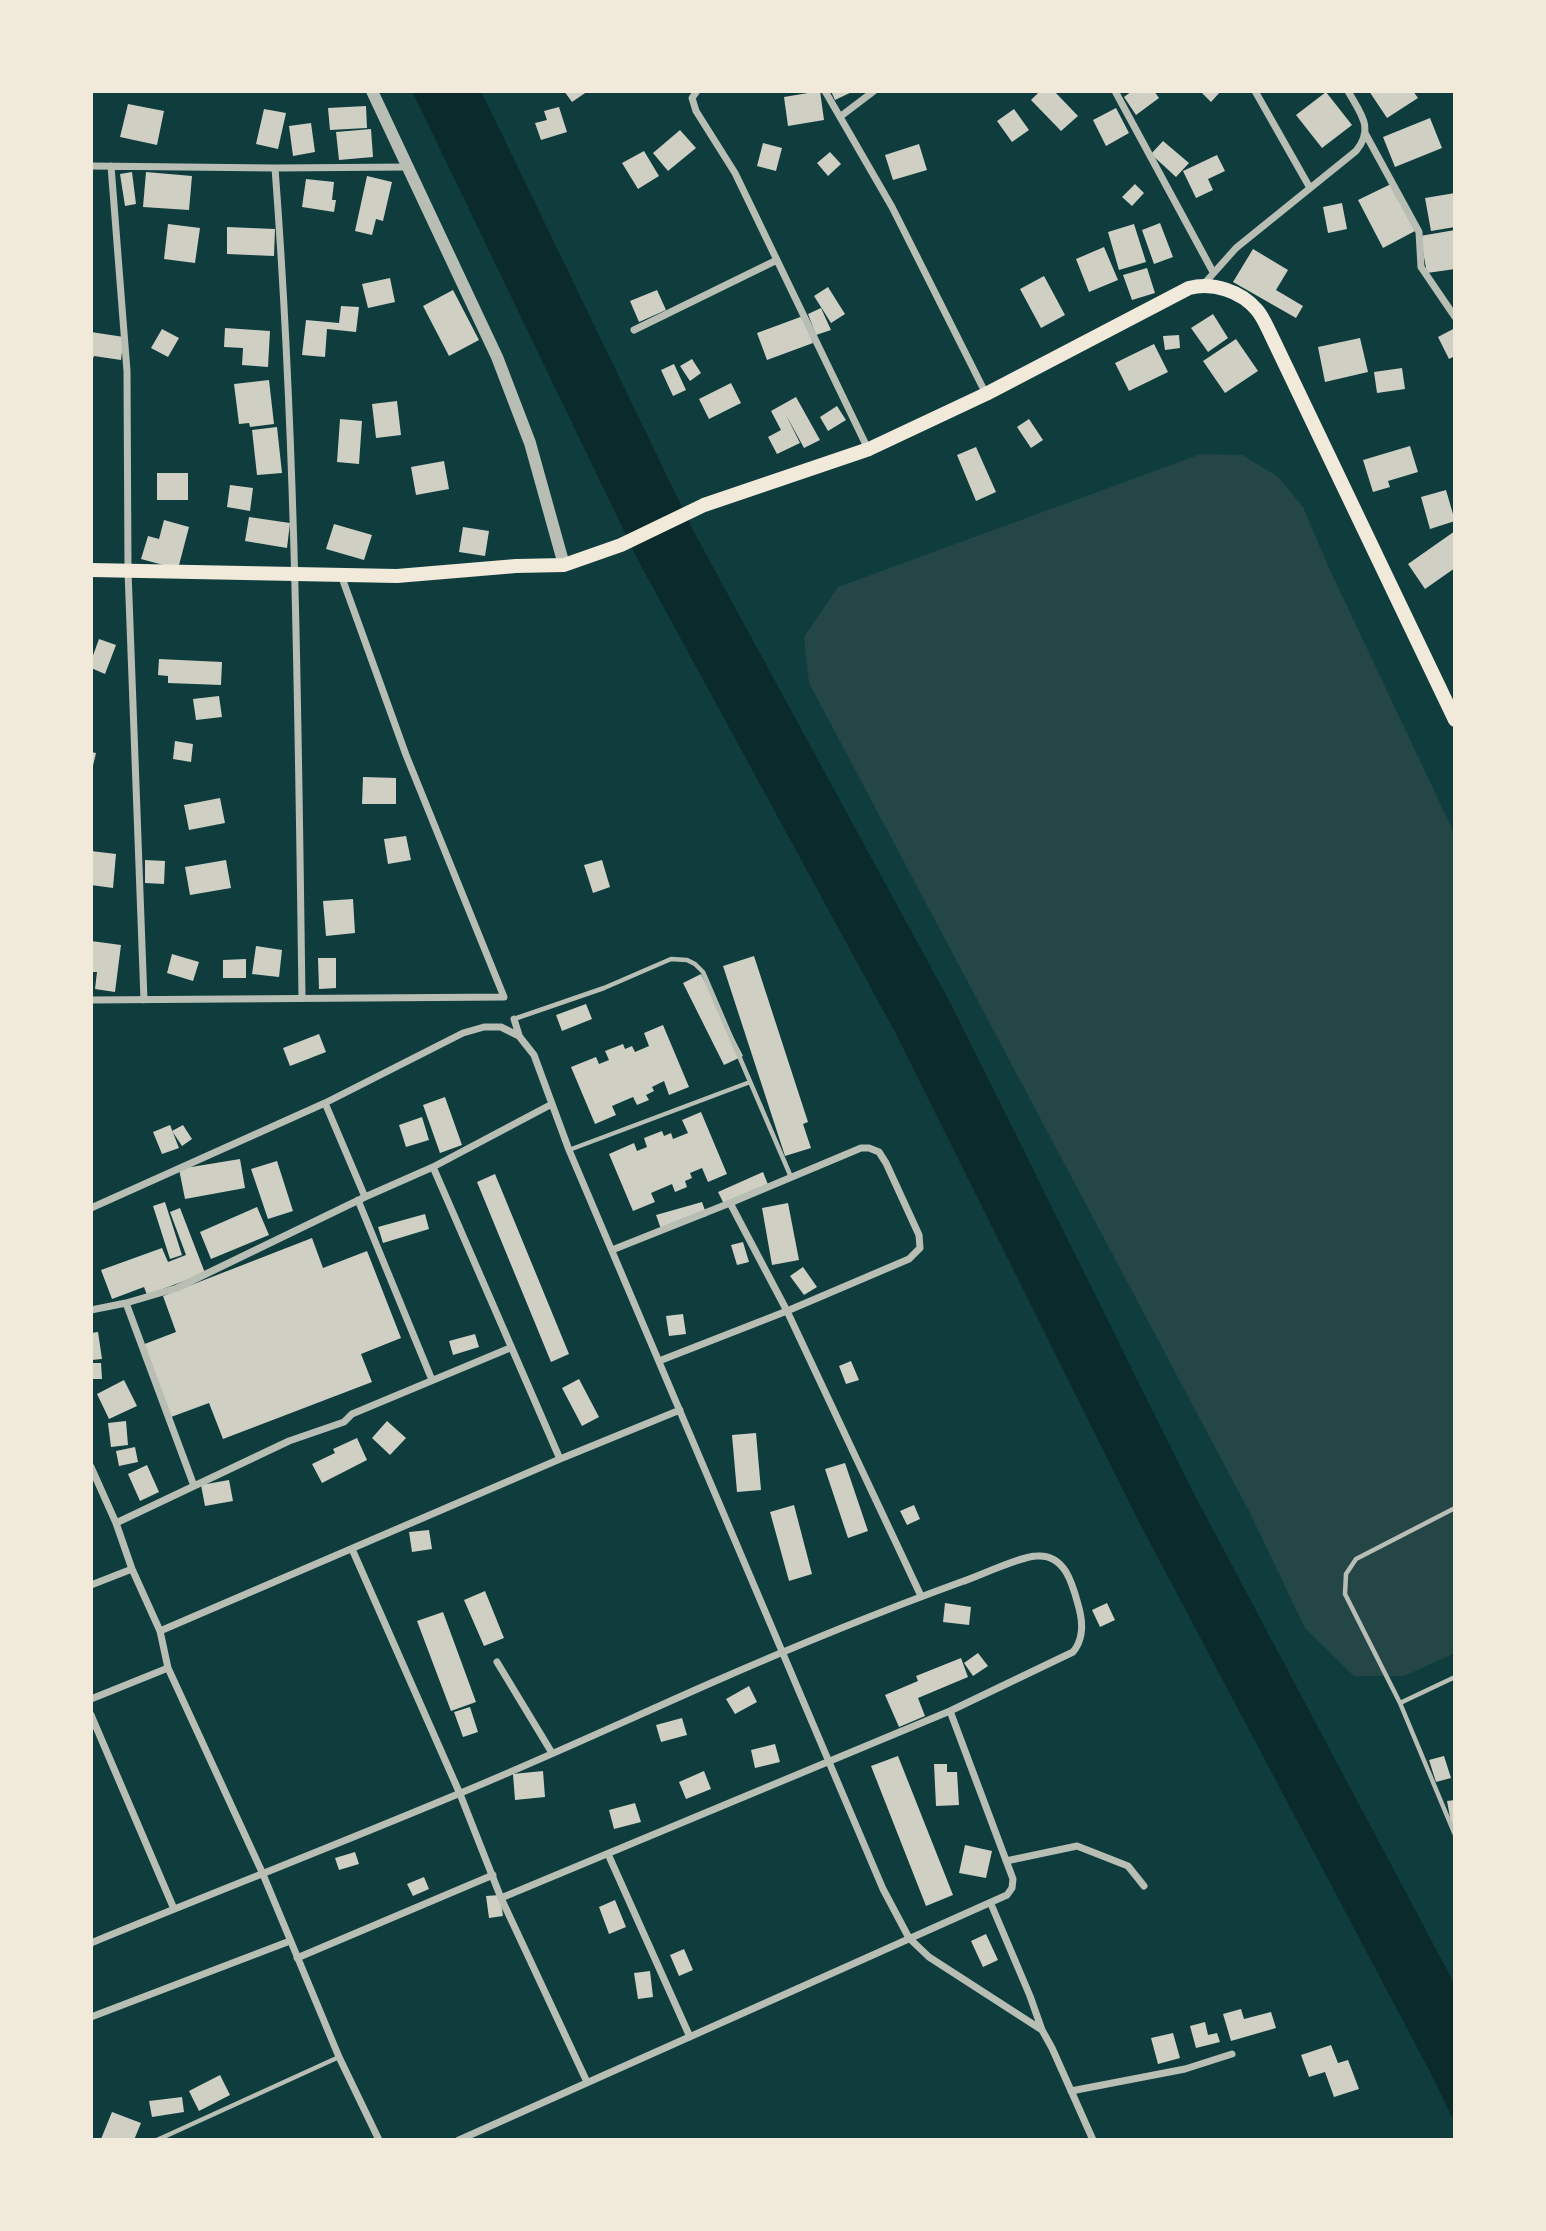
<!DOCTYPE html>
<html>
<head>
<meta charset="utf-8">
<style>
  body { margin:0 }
  #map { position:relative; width:1546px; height:2231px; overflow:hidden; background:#0f3d3e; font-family:"PT Sans",sans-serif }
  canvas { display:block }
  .frame { position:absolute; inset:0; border:93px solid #f1e9da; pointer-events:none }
</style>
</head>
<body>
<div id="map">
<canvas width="1546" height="2231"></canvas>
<div class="frame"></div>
</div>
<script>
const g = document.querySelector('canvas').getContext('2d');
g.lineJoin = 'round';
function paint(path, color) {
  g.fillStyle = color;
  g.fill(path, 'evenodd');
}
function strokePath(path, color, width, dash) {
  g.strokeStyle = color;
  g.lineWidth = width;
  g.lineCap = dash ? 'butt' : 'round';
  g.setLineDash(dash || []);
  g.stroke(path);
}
const green = new Path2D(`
  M1201,454l41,1 35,21 26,31 26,61 126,267v818l-51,23h-50l-49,-48 -55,-115 -441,-830 -5,-46 34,-50z`);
const water = new Path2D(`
  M412,91h69l214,443 257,472 241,486 262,493v138l-27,-55 -290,-548 -242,-486 -257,-472z`);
const building = new Path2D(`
  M564,91h24l-16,11z
  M820,91l4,29 -36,6 -4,-29z
  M831,91h23l-19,9z
  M1040,91h14l24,25 -17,15 -30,-31z
  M1132,91h22l5,7 -23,17 -12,-18z
  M1200,91h21l-10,11z
  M1369,91h44l5,7 -31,20z
  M1326,92l26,33 -30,23 -26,-33z
  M128,104l36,7 -7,34 -37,-8z
  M366,106l1,22 -37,2 -2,-22z
  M559,107l8,25 -26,8 -6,-17 12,-3 -3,-9z
  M1116,108l13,25 -23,13 -13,-26z
  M264,109l22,4 -8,36 -22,-5z
  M1014,109l15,21 -17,12 -15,-21z
  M1430,118l12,30 -47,19 -12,-30z
  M311,123l4,29 -22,4 -4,-30z
  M371,129l2,28 -34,3 -3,-28z
  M680,130l16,18 -28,23 -15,-18z
  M1163,141l26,22 -13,14 -25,-23z
  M763,143l19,5 -6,23 -19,-5z
  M919,144l8,26 -34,10 -8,-25z
  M644,151l15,25 -21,13 -16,-26z
  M830,152l11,12 -13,12 -11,-13z
  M1217,155l8,16 -17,8 5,11 -17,8 -13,-27z
  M132,172l4,32 -11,2 -5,-32z
  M146,172l46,4 -3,34 -46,-3z
  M367,176l25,6 -9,39 -7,-2 -4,16 -17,-4z
  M306,179l28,3 -2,18h4l-2,12 -32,-5z
  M1135,184l9,9 -12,13 -10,-9z
  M1391,184l24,47 -32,17 -25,-48z
  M1455,193v34l-24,4 -6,-33z
  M1342,203l5,26 -19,4 -5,-26z
  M1160,223l13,34 -19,7 -12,-34z
  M168,224l32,4 -5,35 -31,-4z
  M1134,224l12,38 -27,8 -11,-38z
  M227,227l48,2 -1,27 -47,-2z
  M1455,230v39l-28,4 -7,-37z
  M1104,247l14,33 -29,12 -13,-33z
  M1253,249l35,21 -12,20 27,16 -7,12 -63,-36z
  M1147,268l8,25 -23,7 -9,-25z
  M1044,276l21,39 -24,13 -21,-39z
  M390,278l5,24 -27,6 -6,-24z
  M828,287l17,27 -14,9 -17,-27z
  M453,290l26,50 -30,16 -26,-50z
  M657,290l9,20 -27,12 -9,-21z
  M341,306l18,1 -3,25 -29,-3 -2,28 -23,-2 4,-35 33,3z
  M821,308l10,22 -15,5 -8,-21z
  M1213,314l15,24 -20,14 -17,-24z
  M803,316l10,27 -46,17 -10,-27z
  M225,328l45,3 -2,36 -26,-2 1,-17 -19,-1z
  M1455,328v28l-6,3 -11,-22z
  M162,329l17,9 -11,19 -17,-9z
  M91,332l33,5 -3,23 -27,-4 -3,8z
  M1179,335l1,13 -15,2 -2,-14z
  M1360,338l8,34 -43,10 -7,-35z
  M1236,339l22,32 -33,22 -22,-32z
  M1154,344l14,28 -39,19 -14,-28z
  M692,359l9,14 -11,8 -10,-15z
  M674,364l12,26 -13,6 -12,-26z
  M1402,368l3,21 -28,4 -3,-21z
  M269,380l5,44 -24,3 -1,-4 -10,1 -5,-40z
  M731,383l10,20 -32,16 -10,-20z
  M796,397l24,43 -16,8 -18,-33 14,28 -23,11 -9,-17 13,-7 -10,-19z
  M397,401l4,34 -25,3 -4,-34z
  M837,406l9,14 -18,11 -8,-14z
  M340,419l22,2 -3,43 -22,-2z
  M1029,419l14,21 -12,8 -14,-21z
  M277,427l5,46 -25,2 -5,-45z
  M1410,446l8,26 -30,9 2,6 -17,5 -10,-32z
  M976,447l20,45 -20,9 -19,-46z
  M444,461l5,28 -33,6 -5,-28z
  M157,473h31v27h-31z
  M230,485l23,3 -3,23 -23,-4z
  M1446,490l9,31 -25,8 -9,-32z
  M249,517l41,6 -3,25 -42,-7z
  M164,520l25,7 -11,42 -37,-10 7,-23 11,3z
  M334,524l38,11 -8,25 -38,-11z
  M463,527l26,4 -4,25 -26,-4z
  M1455,531v37l-30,21 -17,-25z
  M99,639l17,6 -11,29 -14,-6v-7z
  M159,659l63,3 -1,23 -53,-2v-7l-10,-1z
  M219,696l3,21 -26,3 -3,-21z
  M175,741l18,3 -2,18 -18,-3z
  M91,752l5,1 -4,17h-1z
  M363,777l33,1v26h-34z
  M220,798l5,25 -36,7 -5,-25z
  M406,836l5,24 -23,4 -4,-25z
  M91,851l25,3 -3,34 -22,-3z
  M145,860l20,1 -1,23 -19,-1z
  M226,860l5,28 -41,7 -5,-28z
  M602,860l8,27 -17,6 -9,-28z
  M353,899l2,34 -29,3 -3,-35z
  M91,941l30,4 -6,47 -20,-3 2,-17h-6z
  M256,946l26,4 -3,27 -27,-3z
  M172,954l27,8 -6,19 -26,-8z
  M754,956l54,166 -5,2 8,24 -26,8 -62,-190z
  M318,958h18v30l-17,1z
  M246,959v19h-23v-18z
  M701,974l42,82 -19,9 -41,-82z
  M586,1004l6,15 -30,12 -6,-16z
  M663,1025l26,62 -20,8 -5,-14 -12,6 2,4 -8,4 3,5 -12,5 -4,-8 -21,9 4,9 -21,9 -24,-57 25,-10 3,7 10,-4 -4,-9 18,-7 2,5 7,-3 3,6 14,-6 -5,-13z
  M319,1034l7,18 -36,14 -7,-18z
  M445,1097l17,48 -22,8 -17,-48z
  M701,1112l26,62 -19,8 -6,-14 -12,5 2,5 -7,3 2,6 -12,5 -3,-8 -21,9 4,9 -22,9 -24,-57 25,-11 3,8 10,-4 -3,-9 18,-7 2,5 7,-3 2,6 15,-6 -6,-13z
  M422,1117l7,23 -23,7 -7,-22z
  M170,1125l9,23 -17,6 -9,-22z
  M183,1125l9,14 -10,7 -10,-15z
  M240,1159l5,29 -60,11 -6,-30z
  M277,1161l16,50 -25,8 -17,-50z
  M763,1172l6,15 -44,19 -7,-14z
  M495,1174l74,180 -18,8 -74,-180z
  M165,1202l17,53 -12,4 -17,-53z
  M702,1202l5,14 -46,13 -5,-14z
  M788,1203l11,57 -27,5 -10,-57z
  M257,1207l12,28 -58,24 -11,-27z
  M180,1208l25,65 -58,22 -3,-8 -32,12 -11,-29 61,-22 6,14 18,-7 -16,-43z
  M425,1214l4,15 -46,14 -5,-16z
  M312,1238l11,30 44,-17 34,87 -40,16 11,28 -149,57 -14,-36 -38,14 -29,-72 34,-13 -13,-36z
  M743,1242l6,20 -12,3 -6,-20z
  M803,1267l14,20 -13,8 -14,-19z
  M683,1314l3,20 -17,2 -3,-20z
  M98,1332l4,27 -11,1v-27z
  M475,1334l4,13 -26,8 -4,-14z
  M851,1361l8,19 -13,4 -7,-18z
  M91,1363h10l1,16h-11z
  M579,1379l20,38 -17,9 -20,-38z
  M124,1380l13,26 -28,13 -12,-25z
  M126,1421l2,24 -17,2 -3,-24z
  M387,1421l19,17 -16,17 -18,-17z
  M756,1433l5,57 -24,2 -5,-57z
  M357,1438l10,22 -45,23 -10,-19 23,-11 -2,-4z
  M135,1447l3,15 -19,4 -3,-15z
  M845,1463l23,68 -20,7 -23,-69z
  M147,1465l12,27 -19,9 -12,-27z
  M229,1480l4,21 -28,5 -4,-21z
  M794,1505l18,69 -23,7 -19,-69z
  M914,1505l6,14 -13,6 -7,-14z
  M429,1530l3,19 -20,3 -3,-20z
  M485,1591l19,47 -20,8 -20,-46z
  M945,1603l26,4 -2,18 -26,-3z
  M1107,1603l8,17 -15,7 -8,-17z
  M443,1612l33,90 -25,9 -34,-90z
  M978,1653l10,13 -15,10 -9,-13z
  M961,1658l7,19 -50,21 7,18 -26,11 -14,-32 33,-14 -2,-5z
  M749,1686l8,16 -22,12 -9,-15z
  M470,1707l8,25 -15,5 -9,-25z
  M682,1718l5,17 -26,7 -5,-17z
  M775,1744l5,18 -25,6 -4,-18z
  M898,1756l55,139 -27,11 -55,-140z
  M1444,1756l7,22 -15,4 -7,-22z
  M934,1764h13v8h10l2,33 -23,1z
  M543,1771l2,26 -30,3 -2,-26z
  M704,1771l7,18 -25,10 -7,-17z
  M1455,1800v28h-3l-5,-27z
  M635,1803l6,19 -27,7 -5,-19z
  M965,1845l27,6 -6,27 -27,-5z
  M355,1852l4,12 -20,6 -4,-12z
  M424,1877l5,12 -16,7 -6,-12z
  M500,1895l3,21 -14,2 -3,-22z
  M615,1900l11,27 -17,7 -10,-27z
  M986,1934l12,26 -15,7 -12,-26z
  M684,1949l9,21 -14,6 -9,-21z
  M650,1971l3,26 -15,2 -4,-26z
  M1241,2009l3,10 27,-7 5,16 -45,13 -8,-27z
  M1205,2022l3,13 9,-2 3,9 -24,6 -6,-22z
  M1173,2033l7,25 -22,6 -7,-26z
  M1331,2045l7,18 10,-3 11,29 -25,8 -9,-25 -16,5 -8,-22z
  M220,2075l10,20 -31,16 -10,-20z
  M182,2097l2,15 -32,5 -3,-16z
  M112,2112l29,11 -7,17 -33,-1z`);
const service = new Path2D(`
  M514,1019l90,-31 67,-29 16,1 8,4 8,8 88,205
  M569,1150l181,-68
  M1455,1508l-99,51 -10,15 -1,20 55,109 55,132
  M1400,1703l55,-26
  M157,2140l182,-83`);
const minor = new Path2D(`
  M697,91l-5,7 4,13 39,62 133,276
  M825,91l67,116 94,187
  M1115,91l98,181
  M1255,91l55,97
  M841,116l33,-25
  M1365,133l54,99 2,35 34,50
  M91,166l184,2 132,-1
  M111,166l16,205 1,200 16,429
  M275,168c21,276 23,553 27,829
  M1203,285l33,-37 120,-97c19,-23 4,-38 -8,-60
  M634,330l143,-70
  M91,1000l413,-3 -98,-242 -65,-180
  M514,1019l5,16
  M325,1103l40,94
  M433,1167l127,292
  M358,1200l74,180
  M730,1203l57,108 134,285
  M91,1208l234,-105 138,-70 21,-6h17l18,9 15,19 35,95 314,739 26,49 20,19 113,73 10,18 41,92
  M612,1250l118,-47 131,-55h8l10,4 7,11 33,72 1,13 -11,11 -122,52 -128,50
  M126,1303l68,183
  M91,1310l35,-7 51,-15 188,-91 68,-30 119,-63
  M91,1467l25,56 16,46 28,62 8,37 94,204 77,185 40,83
  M116,1523l173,-82 55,-19 8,-8 158,-66
  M352,1549l108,245 41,104 86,184
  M91,1585l41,-16
  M160,1631l400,-172 120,-49
  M497,1662l55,91
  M91,1699l77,-31
  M91,1715l83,194
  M608,1854l82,183
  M1006,1861l71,-15 51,20 16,20
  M991,1904l39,92 12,34
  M91,1943c122,-50 245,-98 367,-149 85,-35 169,-74 253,-111 82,-36 165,-70 250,-101 18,-6 60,-26 76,-26 29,-2 36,30 42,52 4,15 4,32 -6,44l-123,59 -449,187
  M297,1958l196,-83
  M91,2017l199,-76
  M1071,2091l114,-22 47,-15
  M459,2140l548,-245 5,-7 1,-9 -63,-168`);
const tertiary = new Path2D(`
  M372,91l125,266 33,86 34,122`);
const secondary = new Path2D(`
  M91,570l306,6 119,-10 48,-1 57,-20 83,-40 165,-56 117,-55 203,-106c24,-6 52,3 68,22 6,7 10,17 14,25l184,385`);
paint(green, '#244646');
paint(water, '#0a2a2b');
paint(building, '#cfcfc3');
strokePath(service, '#b8beb3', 4.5);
strokePath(minor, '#b8beb3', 7);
strokePath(tertiary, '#b8beb3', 12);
strokePath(secondary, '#f1e9da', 14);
</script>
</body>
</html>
